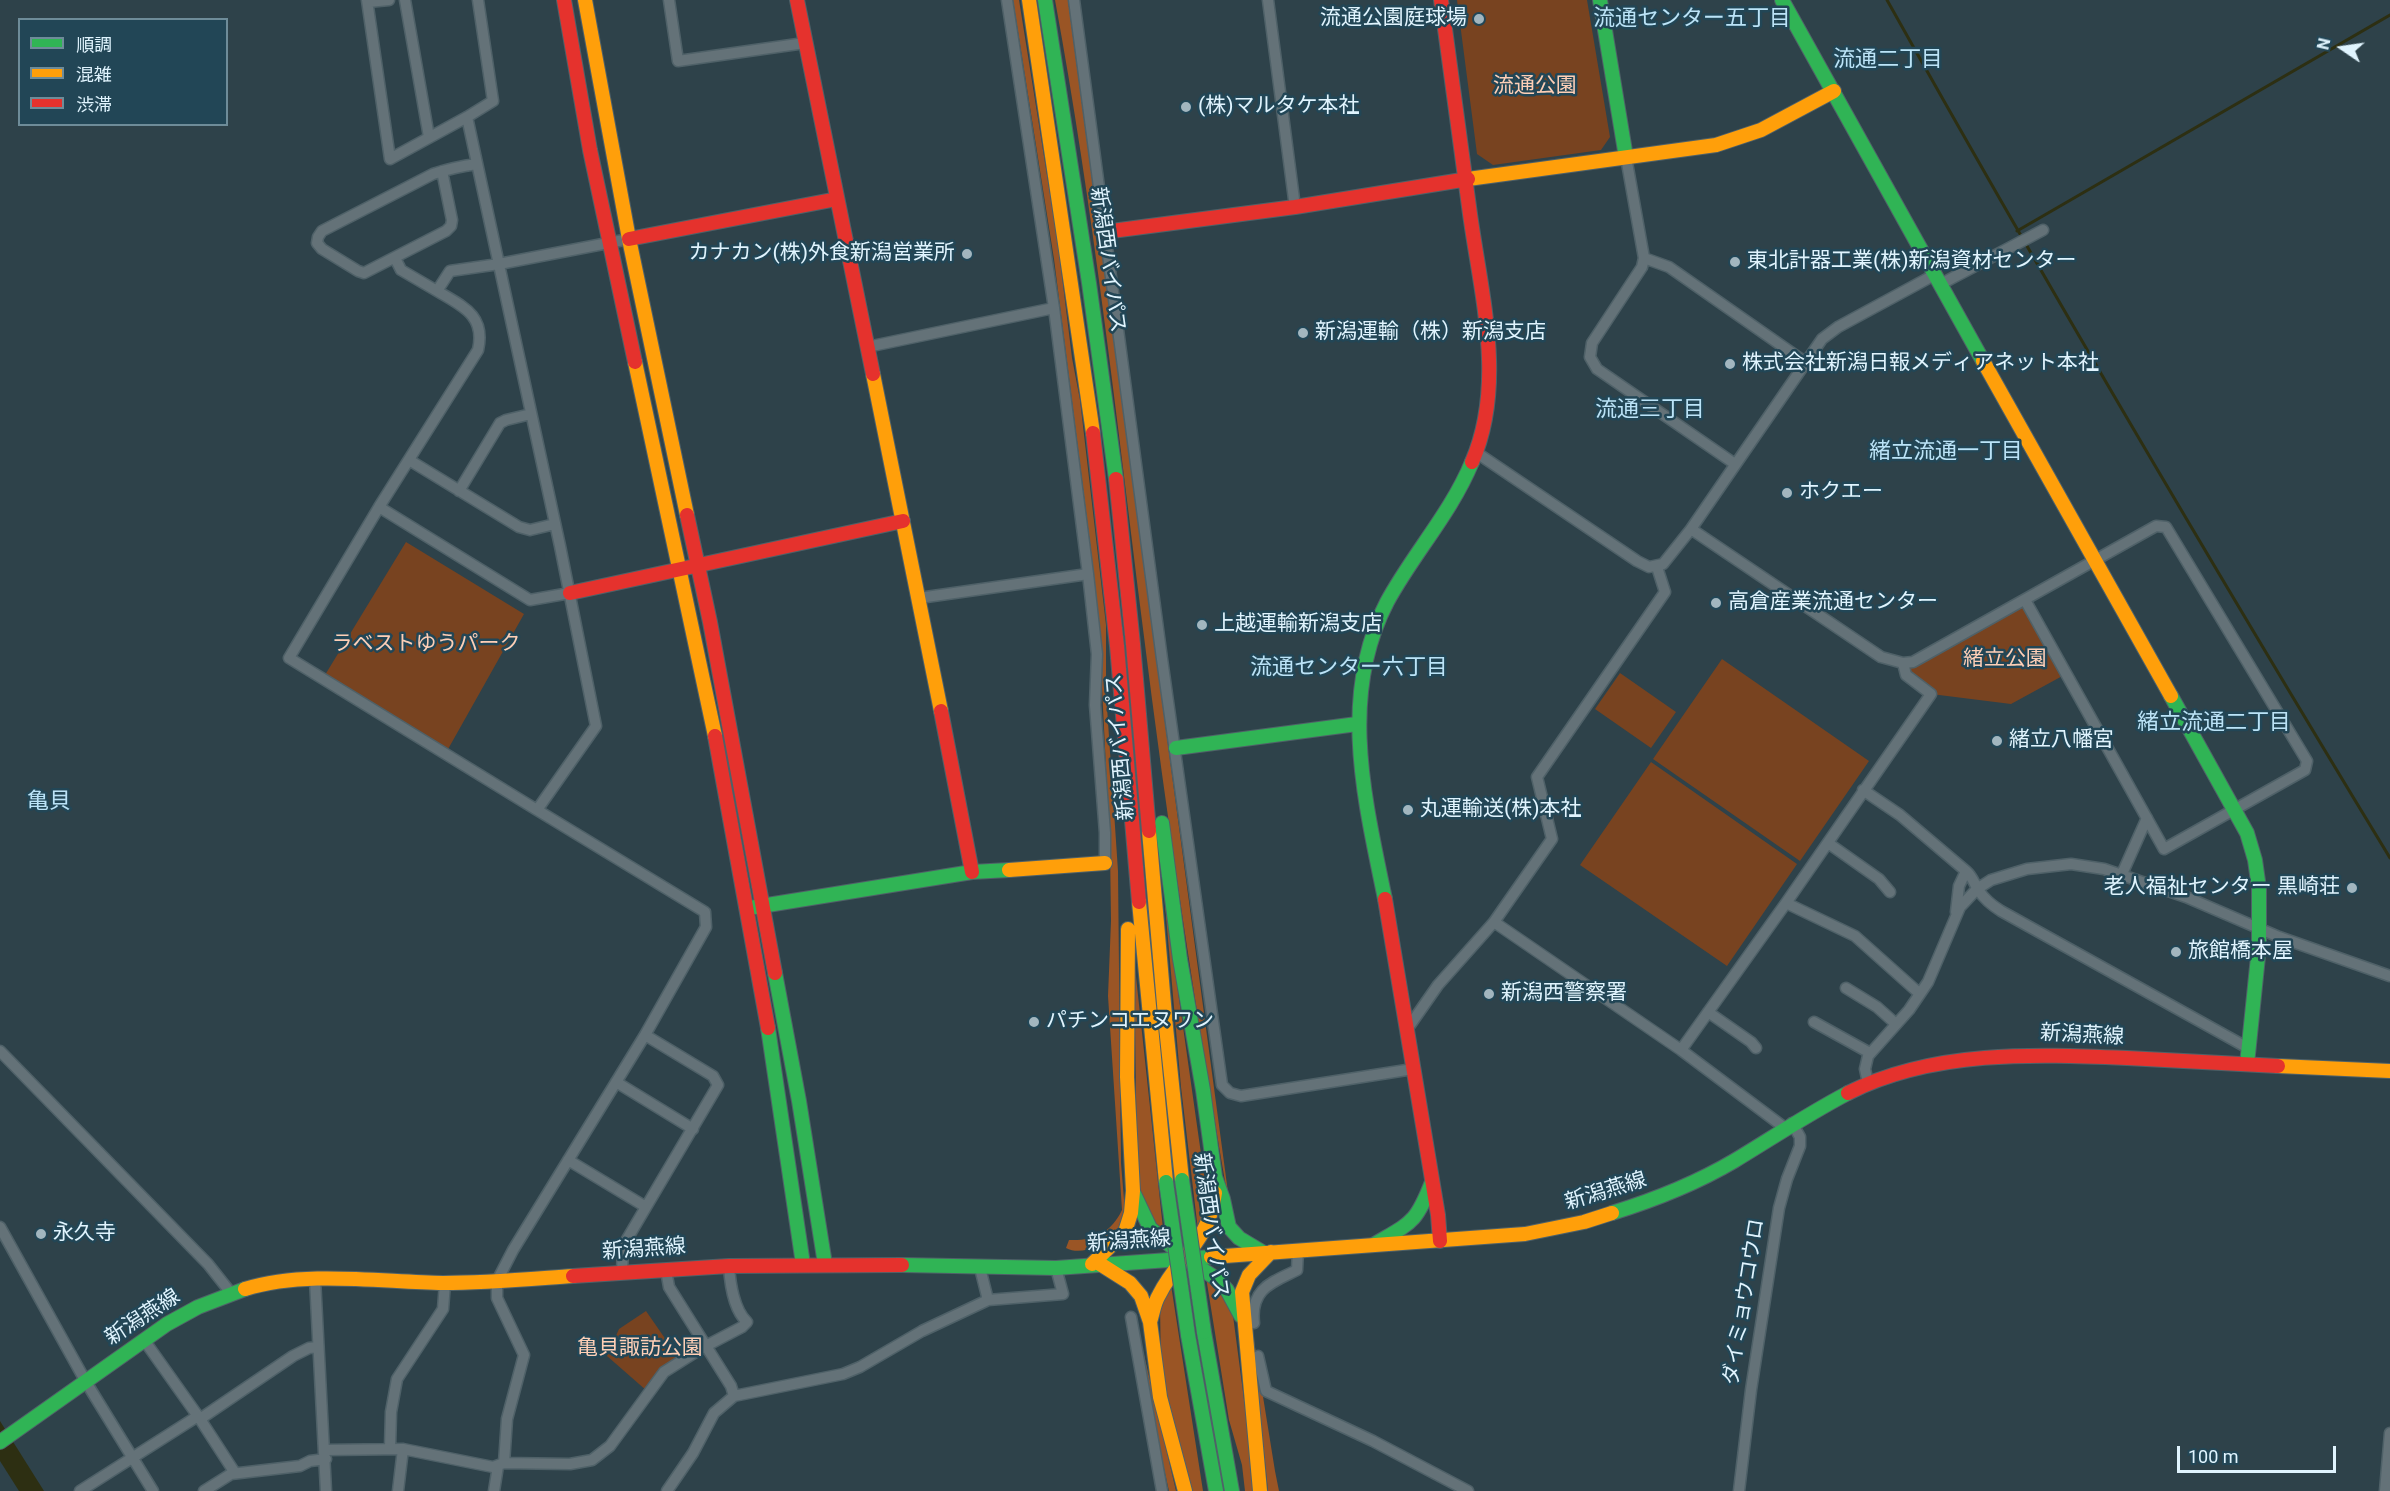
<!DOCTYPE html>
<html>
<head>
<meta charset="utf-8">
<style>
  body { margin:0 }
  #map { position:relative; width:2390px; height:1491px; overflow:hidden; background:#2e424a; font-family:Roboto,"Noto Sans JP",sans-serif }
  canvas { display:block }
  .legend { position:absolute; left:18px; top:18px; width:210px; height:108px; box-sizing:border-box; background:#224656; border:2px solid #6e8c99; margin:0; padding:8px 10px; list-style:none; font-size:18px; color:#e0f4fe }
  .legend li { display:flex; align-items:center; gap:12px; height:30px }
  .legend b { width:30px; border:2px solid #6e8c99 }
  .north { position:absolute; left:2312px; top:18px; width:60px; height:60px; -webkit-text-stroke:4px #224656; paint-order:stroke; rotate:283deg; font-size:16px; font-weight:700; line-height:24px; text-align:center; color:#e0f4fe }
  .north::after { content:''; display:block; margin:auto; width:21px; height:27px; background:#e0f4fe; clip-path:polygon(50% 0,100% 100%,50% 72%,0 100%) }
  .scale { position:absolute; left:2177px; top:1446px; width:159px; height:27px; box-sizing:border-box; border:3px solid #e0f4fe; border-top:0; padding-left:8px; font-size:18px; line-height:21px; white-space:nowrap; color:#e0f4fe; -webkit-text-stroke:4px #224656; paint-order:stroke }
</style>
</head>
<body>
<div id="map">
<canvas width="2390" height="1491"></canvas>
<ul class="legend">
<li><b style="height:8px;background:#30b455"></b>順調</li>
<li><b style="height:8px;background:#ff9f0a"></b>混雑</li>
<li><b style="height:8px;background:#e5322d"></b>渋滞</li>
</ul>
<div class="north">N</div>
<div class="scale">100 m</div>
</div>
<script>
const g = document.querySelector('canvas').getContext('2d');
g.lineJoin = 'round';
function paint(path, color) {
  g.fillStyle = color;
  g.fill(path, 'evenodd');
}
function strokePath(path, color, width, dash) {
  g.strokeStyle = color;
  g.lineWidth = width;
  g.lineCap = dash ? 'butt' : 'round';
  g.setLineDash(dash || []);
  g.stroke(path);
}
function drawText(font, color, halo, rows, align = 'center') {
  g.font = font + ' Roboto,"Noto Sans JP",sans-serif';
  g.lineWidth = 5;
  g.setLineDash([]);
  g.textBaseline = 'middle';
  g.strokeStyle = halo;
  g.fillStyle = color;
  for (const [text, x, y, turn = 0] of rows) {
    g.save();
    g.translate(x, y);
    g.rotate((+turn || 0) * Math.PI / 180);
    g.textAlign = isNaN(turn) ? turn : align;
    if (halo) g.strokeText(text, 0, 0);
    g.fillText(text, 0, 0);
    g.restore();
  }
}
const green = new Path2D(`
  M1457,0h130l23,137 -9,13 -108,15 -16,-11z
  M406,542l118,72 -77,137 -122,-76z
  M2026,601l40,73 -55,30 -80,-10 -25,-19 -3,-12z
  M1722,659l147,102 -69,100 -147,-102z
  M1620,673l56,39 -25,36 -56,-39z
  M1651,762l146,102 -70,102 -147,-101z
  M646,1311l34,49 -33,31 -40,-35 12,-27z`);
const forest = new Path2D(`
  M1013,0h6l39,244 14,114 8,42 26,225v67l12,179 3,292 4,49 -10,27c-14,6 -34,17 -49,9l3,-8c25,1 42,-7 53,-30l-14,-214 3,-75 -1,-73 -10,-200 -9,-97 -37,-292z
  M1055,0h13l164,1222c-35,-200 -65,-400 -90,-601 -26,-208 -49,-415 -87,-621z
  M1164,893l44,310 -10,27 -17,-143z
  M1134,958l30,280 -22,-30 -5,-42z
  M1206,1277l26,31 24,183h-11l-3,-26 -13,-45z
  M1171,1285l32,206h-13l-29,-117 -1,-71z
  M1250,1316l25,155 4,20h-11z
  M1142,1353l2,2 32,136h-7l-13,-58z`);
const water = new Path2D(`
  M0,1421l44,70h-25l-19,-30z`);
const stream = new Path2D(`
  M1887,0c162,289 331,575 503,858
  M2017,231l373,-216`);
const street = new Path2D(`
  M367,0l23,159 77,-42 26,-16 -15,-101
  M405,0l24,137
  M669,0l9,61 127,-18
  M1007,0l47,308 34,266 9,80 -2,51 10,128v30
  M1074,0l88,659 60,426 8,8 11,3 172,-27
  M1268,0l27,207
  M368,2l21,-2
  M467,117l93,429 36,180 -59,84 168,102 1,15 -61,108 -132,215 -16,31v17l27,57 -17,64 -3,44
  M1626,157l18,101 -2,9 -50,76 -2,14 7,12 138,95
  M442,171l10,49 -1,6 -5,5 -82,42 -6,-2 -36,-22 -5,-6 1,-6 4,-6 111,-57c15,-5 29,-8 44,-10
  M395,258l6,12 36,21
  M1644,258l25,9 136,95
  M1941,284l102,-54
  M867,347l187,-39
  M1477,453l160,108 12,6 14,-3 28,-35 131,-190 16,-12 98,-53
  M409,460l110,67 11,3 25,-6
  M459,491l41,-68 6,-3 25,-6
  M379,507l151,93 40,-7
  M1691,529l190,128 22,6 10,-1 243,-136 10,1 141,234 -2,9 -141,79 -139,-249
  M919,598l169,-24
  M1863,790l37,25 66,56 -7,15 -3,26
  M537,810l-248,-152 90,-151 99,-157c8,-35 -16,-44 -41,-59l13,-20 49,-7 130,-25
  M1828,843l51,36 11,13
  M1966,871c7,6 8,13 13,20 6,9 14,15 22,20l247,137
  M2122,874l25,-56
  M1786,903l69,33 65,58
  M1494,922l187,128 104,78
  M1846,988l31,19 19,17
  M1708,1012l43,30 5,6
  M1814,1022l56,31
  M1408,1028l30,-43 56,-63 58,-83 -15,-62 128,-185 -8,-25
  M1681,1050l105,-147 145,-209 -25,-19 -3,-12
  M0,1051l208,213 23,29
  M616,1082l77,47
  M1868,1083l-3,-14 3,-13 41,-46 19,-28 32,-75 17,-18 14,-9 36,-11 44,-5 33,5 82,28 93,40 111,39
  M568,1160l78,47
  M0,1227l86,155 67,109
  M980,1268l8,32
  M666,1270l3,17 62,99 3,10
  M622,1273l1,-27 95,-161 -5,-9 -68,-41
  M315,1279l11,212
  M1131,1317l31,174
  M1254,1323c-4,-35 19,-41 43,-53l1,-20
  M144,1340l56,79 35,54
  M1258,1356l8,35 107,50 95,50
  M200,1419l93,-63 16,-8 9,-1
  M390,1448l1,-36 6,-33 46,-70 2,-26
  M326,1450l77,-1 90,18 11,-4 66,1 22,-4 18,-14 54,-74 38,-24 40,-21 5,-5c-13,-12 -17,-39 -18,-56
  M80,1491l118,-75
  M204,1491l27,-17 69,-8 10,-5 16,-2
  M398,1491l5,-42
  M494,1491l4,-25
  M667,1491l26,-38 21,-40 20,-17 109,-22 17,-7 62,-36 66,-31 75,-6 -7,-26
  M1739,1491l12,-101 28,-182 8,-29 13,-33v-9l-8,-14
  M2385,1491l5,-58`);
const fast = new Path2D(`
  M1045,0l44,283 27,196
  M1600,0l26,157
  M1782,0l201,361
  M2171,696l76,137 8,27 4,28v59l-12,117
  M1176,748l181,-24
  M1162,823l18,136 23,131 12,87 8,22 6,28 10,11 25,15
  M1385,899c-20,-98 -47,-203 2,-297 26,-48 64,-89 85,-140
  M755,907l217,-35 37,-2
  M775,973l24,128 26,163
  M768,1028l35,236
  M1134,1194l16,34 36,31 31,20 10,11 14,26
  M1612,1213c42,-13 83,-29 122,-52 38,-23 74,-47 114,-68
  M1375,1244c37,-22 41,-21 57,-62
  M902,1265l154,3 155,-11
  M1204,1332l28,159
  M1188,1335l28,156
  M0,1442l167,-118 31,-17 47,-18`);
const slow = new Path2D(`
  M585,0l44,239 58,276
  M1029,0l64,433
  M1468,179l248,-34 45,-15 73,-39
  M1983,361l188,335
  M635,362l80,374
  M873,374l68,337
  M1149,831l17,196 16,153
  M1009,870l96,-7
  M1139,902l27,280
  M2278,1066l112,5
  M1211,1257l314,-23 59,-12 28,-9
  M1092,1264l33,-32 6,-19 2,-22 -6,-114 1,-148
  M1100,1264l30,19 11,13 9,26 10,75 25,94
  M245,1289c61,-19 135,-7 198,-6 43,0 87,-4 130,-7
  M1150,1322c3,-9 4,-19 9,-27 20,-40 50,-52 56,-102
  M1260,1491l-18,-199 7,-17 22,-23`);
const jam = new Path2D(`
  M564,0l26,150 45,212
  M797,0l76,374
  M1441,0c10,71 19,142 29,214 11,80 36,170 2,248
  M1104,232l191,-25 173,-28
  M629,239l208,-40
  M1093,433l24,213 22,256
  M1116,479l17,165 16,187
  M687,515l23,107 65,351
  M570,593l333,-72
  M941,711l31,161
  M715,736l53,292
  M1385,899l53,316 2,26
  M1848,1093c85,-43 186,-39 279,-35 50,3 101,5 151,8
  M573,1276l156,-10 173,-1`);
const fastBridge = new Path2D(`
  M1182,1180l22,152
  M1166,1182l22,153`);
const markers = [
  [1479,19,6,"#a2b6bf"],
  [1186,107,6,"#a2b6bf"],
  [967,254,6,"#a2b6bf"],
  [1735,262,6,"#a2b6bf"],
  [1303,333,6,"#a2b6bf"],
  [1730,364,6,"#a2b6bf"],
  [1787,493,6,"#a2b6bf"],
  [1716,603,6,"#a2b6bf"],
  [1202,625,6,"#a2b6bf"],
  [1997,741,6,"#a2b6bf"],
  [1408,810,6,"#a2b6bf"],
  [2352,888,6,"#a2b6bf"],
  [2176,952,6,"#a2b6bf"],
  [1489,994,6,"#a2b6bf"],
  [1034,1022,6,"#a2b6bf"],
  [41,1234,6,"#a2b6bf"]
];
const poiNames = [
  ["流通公園庭球場",1467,19,"right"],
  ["(株)マルタケ本社",1198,107],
  ["カナカン(株)外食新潟営業所",955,254,"right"],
  ["東北計器工業(株)新潟資材センター",1747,262],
  ["新潟運輸（株）新潟支店",1315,333],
  ["株式会社新潟日報メディアネット本社",1742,364],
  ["ホクエー",1799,493],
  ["高倉産業流通センター",1728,603],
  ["上越運輸新潟支店",1214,625],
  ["緒立八幡宮",2009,741],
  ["丸運輸送(株)本社",1420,810],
  ["老人福祉センター 黒崎荘",2340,888,"right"],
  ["旅館橋本屋",2188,952],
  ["新潟西警察署",1501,994],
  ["パチンコエヌワン",1046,1022],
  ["永久寺",53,1234]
];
const parkNames = [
  ["流通公園",1535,87],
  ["ラベストゆうパーク",426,645],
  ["緒立公園",2005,660],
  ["亀貝諏訪公園",640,1349]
];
const streetNames = [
  ["新潟西バイパス",1107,260,82],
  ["新潟西バイパス",1121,747,-95],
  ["新潟燕線",2082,1036,3],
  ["新潟燕線",1606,1192,-17],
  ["新潟西バイパス",1210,1226,82],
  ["新潟燕線",1129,1242,-4],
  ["新潟燕線",644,1250,-4],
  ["ダイミョウコウロ",1745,1302,-81],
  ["新潟燕線",143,1318,-33]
];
const neighbourhoodNames = [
  ["流通センター五丁目",1692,19],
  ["流通二丁目",1888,60],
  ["流通三丁目",1650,410],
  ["緒立流通一丁目",1946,452],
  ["流通センター六丁目",1349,668],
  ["緒立流通二丁目",2214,723],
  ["亀貝",49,802]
];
paint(green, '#784320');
paint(forest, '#9a5525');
paint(water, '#2d2f12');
strokePath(stream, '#2d2f12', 3);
strokePath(street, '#4f6168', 13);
strokePath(fast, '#4f6168', 16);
strokePath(slow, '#4f6168', 16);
strokePath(jam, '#4f6168', 16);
strokePath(street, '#647278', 10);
strokePath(fast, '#30b455', 14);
strokePath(slow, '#ff9f0a', 14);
strokePath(jam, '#e5322d', 14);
strokePath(fastBridge, '#4f6168', 16, []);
strokePath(fastBridge, '#30b455', 14);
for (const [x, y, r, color] of markers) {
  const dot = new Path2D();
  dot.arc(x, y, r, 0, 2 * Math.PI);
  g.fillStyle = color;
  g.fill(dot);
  strokePath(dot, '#224656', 2);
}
drawText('21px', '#e0f4fe', '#224656', poiNames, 'left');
drawText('21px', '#fecfb6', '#224656', parkNames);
drawText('21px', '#e0f4fe', '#224656', streetNames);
drawText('22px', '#bbe3f7', '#224656', neighbourhoodNames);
</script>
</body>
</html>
